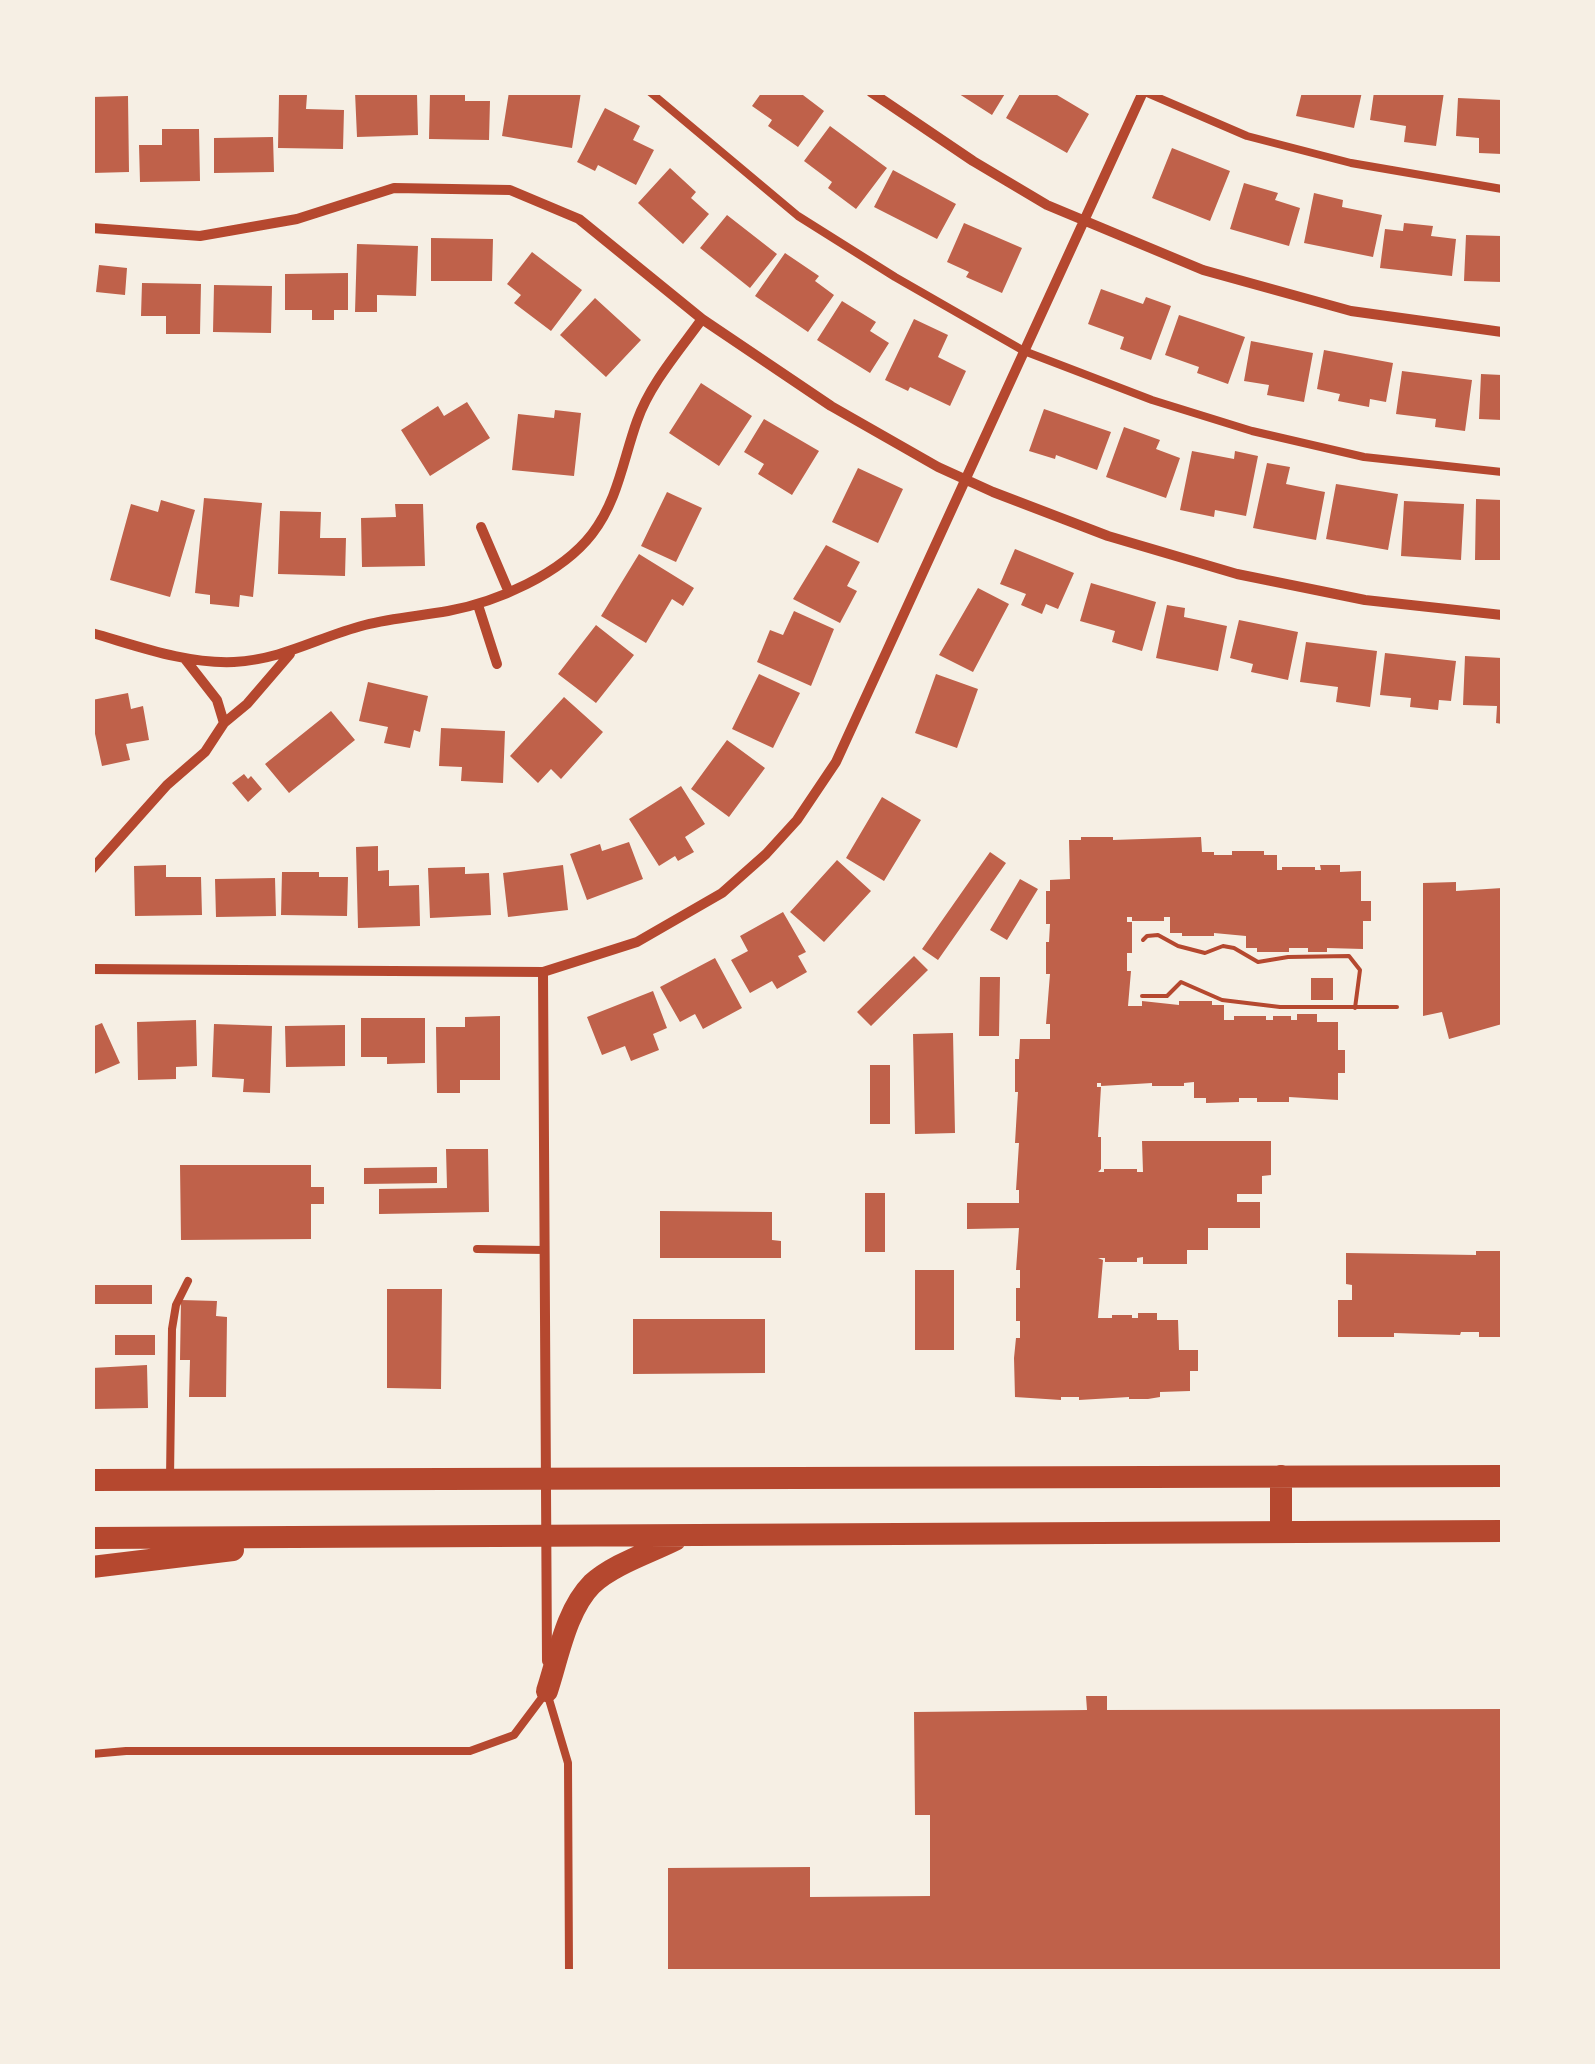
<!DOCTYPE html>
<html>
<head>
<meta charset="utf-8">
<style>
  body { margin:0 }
  #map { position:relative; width:1595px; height:2064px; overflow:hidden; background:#f6efe4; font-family:"DM Sans",sans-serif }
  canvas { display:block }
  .frame { position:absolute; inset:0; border:95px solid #f6efe4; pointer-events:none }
</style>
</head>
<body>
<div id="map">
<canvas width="1595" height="2064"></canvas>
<div class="frame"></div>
</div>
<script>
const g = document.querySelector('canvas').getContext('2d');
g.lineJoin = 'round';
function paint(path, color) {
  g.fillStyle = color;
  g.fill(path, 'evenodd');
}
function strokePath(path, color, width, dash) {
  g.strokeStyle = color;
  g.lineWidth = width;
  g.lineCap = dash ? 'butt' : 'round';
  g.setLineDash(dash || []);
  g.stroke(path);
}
const building = new Path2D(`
  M355,92l62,2 1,41 -61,2z
  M430,92l35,1v8h25l-1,39 -60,-1z
  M509,92h72l-9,56 -70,-12z
  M762,92h37l25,19 -26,36 -30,-21 4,-6 -20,-14z
  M956,92h50l-14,23z
  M1021,92h31l37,22 -22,39 -61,-35z
  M1302,92h60l-8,36 -58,-12z
  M1374,92h70l-8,54 -32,-4 2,-16 -36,-6z
  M279,95h28l-1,14 38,1 -1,39 -65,-1z
  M128,96l1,76 -37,1v-76z
  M1458,98l44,2v54l-23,-1v-15l-23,-2z
  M605,108l35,18 -7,14 21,10 -18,35 -38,-20 -3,6 -18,-9z
  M830,126l57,42 -31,41 -28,-21 4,-6 -28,-21z
  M162,129h37l1,52 -60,1 -1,-37h23z
  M273,137l1,35 -60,1v-35z
  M1172,148l58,23 -20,50 -58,-23z
  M670,168l26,24 -5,6 18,16 -26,30 -45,-41z
  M893,170l63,34 -19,35 -63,-32z
  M1244,183l34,10 -3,7 25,8 -11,38 -59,-17z
  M1314,193l29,7 -1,7 40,8 -9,42 -69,-14z
  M727,215l50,39 -27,34 -50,-40z
  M964,223l58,25 -20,45 -36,-16 3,-5 -22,-10z
  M1404,223l29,3 -2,10 25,3 -4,37 -72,-8 5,-39 18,2z
  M1466,235l36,1v46l-38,-1z
  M431,238l62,1 -1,42h-61z
  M357,244l61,2 -2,50 -39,-1v17h-22z
  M532,252l50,38 -31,41 -37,-28 7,-8 -14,-11z
  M785,253l34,23 -4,5 19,14 -26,37 -53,-36z
  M99,265l28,3 -2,27 -29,-3z
  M348,273v37h-14v10h-22v-10h-27v-36z
  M142,283l59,1 -1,50h-34v-18h-25z
  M214,285l58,1 -1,47 -58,-1z
  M1101,289l42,15 3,-7 25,9 -20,54 -31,-11 4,-12 -36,-13z
  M595,298l46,42 -35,37 -46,-42z
  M842,301l34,21 -6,9 19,12 -19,30 -53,-33z
  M1179,315l66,22 -17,47 -31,-11 2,-6 -34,-12z
  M914,319l34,16 -10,22 28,14 -16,35 -40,-19 -2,4 -23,-11z
  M1251,341l62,12 -9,49 -37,-7 2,-10 -25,-4z
  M1324,350l69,13 -7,39 -16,-3 -1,8 -31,-6 2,-7 -23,-5z
  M1402,371l70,9 -7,51 -30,-4 1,-8 -40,-5z
  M1481,374l21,1v45l-23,-1z
  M701,383l51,33 -33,50 -50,-33z
  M467,402l23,36 -60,38 -29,-46 37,-24 6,10z
  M1044,409l67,23 -14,38 -41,-15 -1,4 -26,-8z
  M555,410l26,3 -7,63 -62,-6 6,-56 36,4z
  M764,419l55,32 -27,44 -34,-21 6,-10 -20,-12z
  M1124,427l36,13 -4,9 24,9 -14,40 -60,-21z
  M1192,451l42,8 1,-8 23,5 -12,60 -31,-6 -1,7 -34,-7z
  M1267,463l23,4 -4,17 39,8 -9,48 -63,-12z
  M858,468l45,21 -25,54 -46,-21z
  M1336,484l62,10 -10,56 -62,-11z
  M667,492l35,16 -26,54 -35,-16z
  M204,498l58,5 -9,94 -13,-2 -1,12 -29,-3v-9l-15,-2z
  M1476,499l26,1v60h-27z
  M161,500l34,10 -25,87 -60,-17 21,-76 27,8z
  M1404,501l60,3 -3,56 -60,-4z
  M395,504h28l2,62 -63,1 -1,-49 35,-1z
  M280,511l41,1 -1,26h26l-1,38 -67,-2z
  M826,545l34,17 -13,24 10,5 -17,32 -47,-24z
  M1015,549l59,24 -16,36 -12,-5 -4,10 -21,-9 5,-11 -26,-10z
  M639,554l55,34 -11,18 -11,-7 -26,44 -45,-27z
  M1091,583l65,19 -14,49 -30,-9 3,-11 -35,-10z
  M978,588l31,16 -36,68 -34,-17z
  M1167,605l18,3 -1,9 43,9 -9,45 -62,-13z
  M794,611l40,18 -23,57 -54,-24 13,-32 13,5z
  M1239,620l59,12 -10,48 -37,-8 2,-8 -23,-6z
  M596,625l38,30 -38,48 -38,-29z
  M1306,642l71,9 -7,56 -34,-5 2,-15 -38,-5z
  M1385,653l71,8 -5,40 -12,-1 -1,10 -28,-3 1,-9 -31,-3z
  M1465,656l37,2v66l-6,-1 1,-17 -34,-1z
  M759,674l41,19 -27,55 -41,-19z
  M936,674l42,15 -21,59 -42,-15z
  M368,682l60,14 -8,36 -6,-2 -4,18 -26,-5 4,-16 -29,-6z
  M128,693l3,16 12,-3 6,34 -23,4 4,16 -28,6 -10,-46v-20z
  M564,697l39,35 -42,47 -10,-10 -13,14 -28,-27z
  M331,711l24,29 -66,53 -24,-29z
  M441,728l64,3 -2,52 -42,-2 1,-14 -23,-1z
  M727,740l38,28 -36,49 -38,-28z
  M244,774l4,5 3,-3 11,13 -14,13 -16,-19z
  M681,786l24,38 -20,13 9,15 -16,9 -3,-5 -16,10 -30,-47z
  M882,797l39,23 -37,61 -38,-23z
  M1081,837h32v3l88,-3 1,15h12v3h18v-4h32v4h13v15h5v-3h33v3h6l-1,-5h20v7l21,-1v30h10v20h-8v28l-36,-1v4h-19v-4h-19v4h-32v-4h-11v-12l-32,-3v3h-32v-3h-12v-16h-6v4h-32v-4h-5v5h5v31h-5v18h4l-3,35h14v-5l37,4v-4h33v4h12v15h10v-4h32v4h7v-4h18v4h6v-6h20v8h21v28h7v23h-7v27l-49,-3v5h-32v-4h-18v4l-33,1v-5h-12v-16l-10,1v3h-32v-3l-51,3v-3h-4v4h4l-3,50h3v32l-3,3h6v-3h33v3h6l-1,-31h129v34l-9,1v18h-25v8h23v26h-52v22h-21v14h-44v-7l-6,1v4h-32v-4h-7l5,2 -5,58h14v-3h20v3h6v-5h19v7h21l1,30h19v21h-8v20l-30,1v5l-12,2h-19v-2l-50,3v-3h-18v3l-46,-3 -1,-39 2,-20h4v-17h-4v-33h4v-18h-4l3,-42 -52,1v-26h52v-13h-3l3,-47h-4l3,-51h-3v-33h4l1,-20h30v-15h-4l4,-50h-4v-32h3l1,-18h-4v-33h4v-11l20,-1 -1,-39h12z
  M629,842l14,37 -56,21 -17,-46 30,-10 2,7z
  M378,846v25l11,-1v16l30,-1 1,41 -62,2 -2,-81z
  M990,852l16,11 -68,97 -16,-11z
  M837,860l34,31 -47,51 -34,-30z
  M166,865v12h35l1,38 -67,1 -1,-50z
  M563,865l5,45 -60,7 -5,-44z
  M465,867v7l24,-1 2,42 -61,3 -2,-50z
  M282,872h37v5h29l-1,39 -66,-1z
  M275,878l1,38 -60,1 -1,-38z
  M1020,879l18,10 -31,51 -17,-10z
  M1456,882v9l46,-3v136l-53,15 -7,-27 -19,4v-133z
  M783,912l23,40 -8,4 9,16 -30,17 -5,-8 -22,12 -19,-33 17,-9 -8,-15z
  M914,956l14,14 -57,56 -14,-14z
  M715,958l27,50 -39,21 -8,-15 -15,8 -20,-35z
  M980,977h20l-1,59h-20z
  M1311,978h22v22h-22z
  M653,991l14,37 -14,6 6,16 -28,11 -6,-15 -23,9 -15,-38z
  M500,1016v64h-40v13h-23l-1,-66h29v-10z
  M361,1018h64v45l-38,1v-7h-26z
  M196,1020l1,46 -21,1v12l-38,1 -1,-58z
  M102,1023l18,40 -28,12v-48z
  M214,1024l58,2 -2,67 -27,-1 1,-13 -32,-2z
  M345,1025v41l-59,1 -1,-41z
  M953,1033l2,100 -40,1 -2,-100z
  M870,1065h20v59h-20z
  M446,1149h42l1,63 -110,2v-25l68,-1z
  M180,1165h131v22h13v17h-13v35l-130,1z
  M437,1167v16l-73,1v-16z
  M865,1193h20v59h-20z
  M660,1211l112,1v28l9,1v17h-121z
  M1476,1251h26v86h-23v-5h-18l-1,3 -66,-2v4h-56v-37h14v-15l-6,-1v-31l130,2z
  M915,1270h39v80h-39z
  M92,1285h60v19h-60z
  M387,1289h55l-1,100 -54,-1z
  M181,1300l36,1 -1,15 11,1 -1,80h-37l1,-37h-10z
  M633,1319h132v54l-132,1z
  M115,1335h40v20h-40z
  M147,1365l1,43 -56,1v-41z
  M1086,1696h21v14l395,-1v263h-834v-104l142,-1v30l120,-1v-81h-15l-1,-103 173,-2z`);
const path = new Path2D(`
  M1143,940l4,-4 11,-1 20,11 27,7 18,-7 11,2 24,14 30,-5 61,-1 11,14 -5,38
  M1142,996h25l14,-14 41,18 58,7h117`);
const service = new Path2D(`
  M650,92l148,124 97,61 129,74 128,49 100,31 112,26 138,15
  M1145,92l102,44 104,27 151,26
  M477,1249l68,1
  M170,1478l2,-149 4,-24 12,-24
  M548,1696l20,67 1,209
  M92,1754l34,-3h344l44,-16 30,-40`);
const minor = new Path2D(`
  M871,92l102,69 74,44 156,65 148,41 151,21
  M92,228l108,8 97,-17 97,-31 116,2 69,29 123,100 129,87 107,61 55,25 115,44 129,38 128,26 137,15
  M481,527l27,63
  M478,605l19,59
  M92,633c46,13 93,31 142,29 51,-3 84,-25 131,-37 27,-7 55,-9 83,-14 49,-9 113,-37 144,-77 26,-34 31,-74 45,-113 13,-37 42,-70 65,-102
  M185,659l32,41 7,23
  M92,869l75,-84 38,-33 19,-29 23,-19 43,-50
  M92,969l451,3 94,-30 85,-49 44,-39 31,-34 39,-58 307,-670
  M543,972l4,689`);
const primary = new Path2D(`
  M1281,1476v56
  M92,1480l1410,-4
  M92,1538l1410,-7
  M92,1567l141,-17
  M547,1691c11,-33 19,-81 45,-107 22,-20 57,-31 83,-44`);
paint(building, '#bf614a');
strokePath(path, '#b5482f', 4);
strokePath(service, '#b5482f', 8);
strokePath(minor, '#b5482f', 10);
strokePath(primary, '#b5482f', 22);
</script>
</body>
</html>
